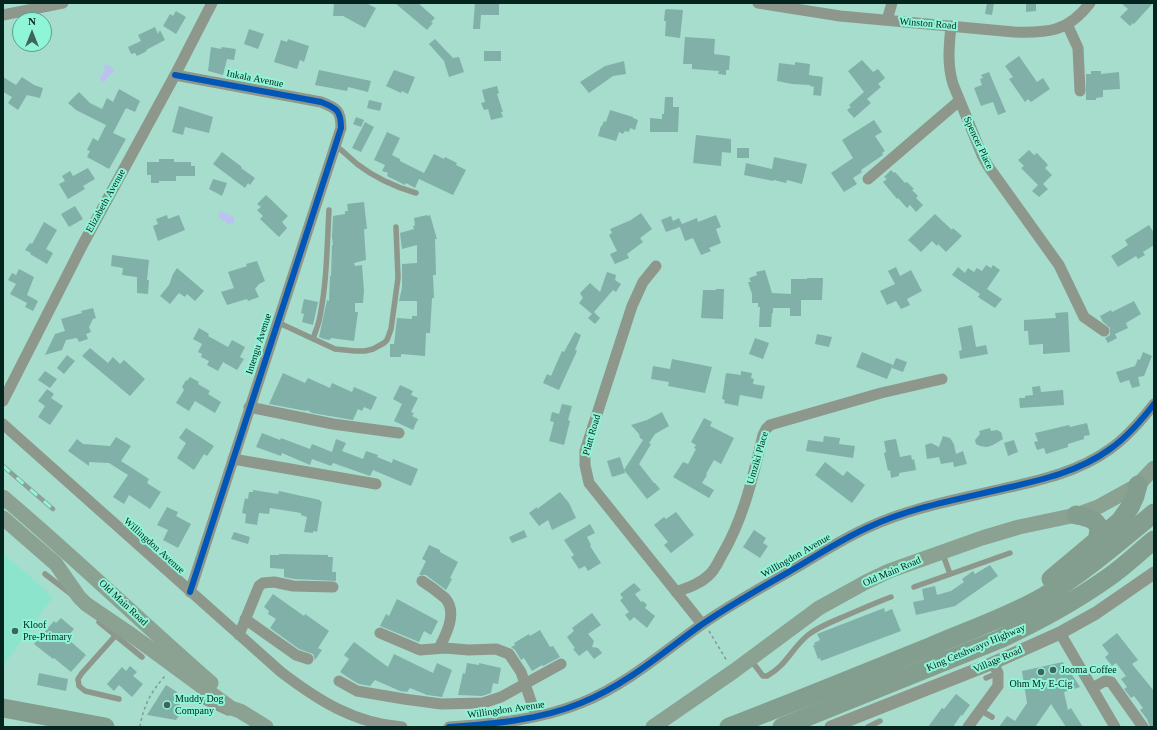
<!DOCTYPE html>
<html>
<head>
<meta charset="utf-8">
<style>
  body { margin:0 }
  #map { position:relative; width:1157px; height:730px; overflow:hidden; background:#a6ddcd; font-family:"Times New Roman",serif }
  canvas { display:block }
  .frame { position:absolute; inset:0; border:4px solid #04251d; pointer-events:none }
  .north { position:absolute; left:12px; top:12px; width:40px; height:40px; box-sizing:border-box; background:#90f4d7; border:1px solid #58a18d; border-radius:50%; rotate:0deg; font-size:11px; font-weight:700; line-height:16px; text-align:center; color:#04251d }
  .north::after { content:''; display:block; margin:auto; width:14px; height:18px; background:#3d655b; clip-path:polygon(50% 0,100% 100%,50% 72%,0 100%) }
</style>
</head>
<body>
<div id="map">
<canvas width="1157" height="730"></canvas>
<div class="frame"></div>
<div class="north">N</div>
</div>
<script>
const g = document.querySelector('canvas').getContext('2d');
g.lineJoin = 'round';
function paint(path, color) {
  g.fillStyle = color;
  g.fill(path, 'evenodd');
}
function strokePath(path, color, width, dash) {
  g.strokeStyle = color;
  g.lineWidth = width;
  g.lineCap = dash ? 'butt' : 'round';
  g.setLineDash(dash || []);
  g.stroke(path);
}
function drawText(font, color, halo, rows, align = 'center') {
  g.font = font + ' "Times New Roman",serif';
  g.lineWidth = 4;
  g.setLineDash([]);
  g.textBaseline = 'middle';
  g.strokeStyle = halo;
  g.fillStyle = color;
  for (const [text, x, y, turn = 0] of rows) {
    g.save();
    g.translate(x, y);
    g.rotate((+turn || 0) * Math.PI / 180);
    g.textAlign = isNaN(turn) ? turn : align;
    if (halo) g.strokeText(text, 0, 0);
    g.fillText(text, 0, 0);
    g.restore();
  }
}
const built = new Path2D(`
  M3,553l50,44 -50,69z`);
const water = new Path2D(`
  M105,65l5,1 4,3v3l-4,2 -4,7h-5l-1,-4 5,-7 -2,-2z
  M221,211l13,6v6h-3l-1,2 -12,-8z`);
const building = new Path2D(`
  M334,3h32l10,5 -11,20 -22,-12h-10z
  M395,3h23l17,15 -4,4 2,1 -6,7z
  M475,3h24v12h-18l-1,14h-7z
  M987,3h7l-2,12 -7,-1z
  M1026,3h10v8l-10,1z
  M1121,3h32l-19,21 -1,-1 -3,3 -10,-9 8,-8z
  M667,9l16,1 -3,28 -15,-2 1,-15h-2l1,-11z
  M176,11l10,6 -10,17 -13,-8 7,-12 3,2z
  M155,27l3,7 2,-4 5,10 -19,10 1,1 -10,5 -2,-3 -4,1 -3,-7 13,-6 -3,-6z
  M249,29l15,5 -6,15 -14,-5z
  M685,37l30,2 -1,15 16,2 -1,14h-3v5l-8,-1 1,-3 -27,-2v-5h-9z
  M288,39l21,7 -5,16 -4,-2 -3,9 -23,-7 7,-22 6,2z
  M435,39l18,19 6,-1 5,15 -15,5 -5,-16 -15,-17z
  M211,47l10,2 1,-2 14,2 -2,11 -7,-1 -4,16 -15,-4z
  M484,51h17v10h-17z
  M1019,56l18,26 6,-4 7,11 -19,13 -3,-3 -3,3 -16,-23 4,-2 -8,-11z
  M862,60l11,12 5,-3 7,9 -7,6 3,3 -14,12 4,4 -17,15 -7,-8 4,-3 -2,-2 15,-13 -16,-21z
  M624,61l2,13 -13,2 -24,17 -9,-11 25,-16z
  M795,62l15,2 -1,11 14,2 -2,19 -8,-1 1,-8 -4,-1v-1l-18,-1 -15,-3 2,-18 16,2z
  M319,70l52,11 -3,11 -20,-5 -1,4 -32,-6z
  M394,70l21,7 -7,17 -6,-3 -1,2 -15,-7z
  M1091,71h10v3l18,-2 1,17 -17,1v7l-7,1v2h-10v-26h5z
  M989,72l17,40 -8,3 -5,-13 -12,4 -7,-18 8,-3 -2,-6 3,-1 -2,-3z
  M3,77l13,8 6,-8 12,8 9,3 -3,10 -13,-3 -9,15 -10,-7 4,-6 -9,-5z
  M497,86l2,7 -2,1 6,18h-2l2,5 -12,3 -3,-11 -4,1 -3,-7 4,-1 -3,-12z
  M119,89l21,12 -5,11 -9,-4 -13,25 13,6 -17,30 -22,-12 3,-6 -3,-1 6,-12 5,3 8,-16 -30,-15 -8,-7 11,-11 11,11 12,6 5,-11 6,4z
  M665,97h8v10h6l-1,25h-28v-14l12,1v-5h2z
  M369,100l13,3 -2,8 -13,-3z
  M179,106l34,11 -4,16 -24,-6 -2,8 -11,-3z
  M610,110l23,7v1l5,2 -3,10 -5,-2 -1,4 -4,-1 -2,3 -4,-2 -3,9 -18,-5 3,-10h1l2,-5 2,1z
  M356,117l8,3 -3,7 -8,-3z
  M874,120l8,12 -7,4 10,15 -3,2 1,2 -22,15 1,2 -9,6 4,6 -13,8 -13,-19 22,-15 -11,-18z
  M365,122l9,5 -13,25 -9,-4z
  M387,132l13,6 -8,17 8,4v2l24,12 10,-19 10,5 1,-2 12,6 -1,2 10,5 -13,25 -34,-16 -4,9 -9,-5 -1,2 -18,-9 1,-3 -6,-2 3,-6 -11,-5z
  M696,135l35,4v14l-9,-1 -1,14 -28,-3z
  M737,148h12v10h-12z
  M1029,150l5,5 3,-2 11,12 -3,3 7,7 -9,9 5,5 -9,8 -7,-6 6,-6 -17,-17 3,-2 -6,-6z
  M222,152l20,15 -1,1 14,10 -5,7 -2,-2 -3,5 -32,-24z
  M774,157l33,7 -5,20 -15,-4 -1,3 -12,-3 -1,1 -29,-6 2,-12 26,6z
  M159,159h15v3h17v4h4v10h-19v5h-17v2h-8v-8h-4v-13h12z
  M88,168l7,11 -12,7 2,3 -17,10 -9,-15 6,-3 -3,-5 8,-5 3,5z
  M891,170l3,3 1,-1 10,11 2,-1 7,7 -2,1 6,6 -2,2 7,7 -7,7 -6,-7 -3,3 -9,-10 -1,1 -14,-17 4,-3 -3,-2z
  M213,179l14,4 -5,13 -13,-7z
  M266,195l22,21 -6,6 5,6 -8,9 -19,-18 3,-3 -6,-6 4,-3 -4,-3z
  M364,202l3,27h-3l2,31 -12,3 1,3 7,-1 2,26 -1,12h-8v9h3l-4,29 -23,-3 -1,2 -6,-1 -5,-2 8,-37 2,1 1,-25h1l1,-31h1l-1,-8 1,-21 12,-2v-3h3l-1,-7z
  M75,206l8,13 -14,8 -8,-13z
  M641,213l11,16 -12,9 3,4 -16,12 2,4 -14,6 -5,-10 7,-3 -8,-16 3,-2 -2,-4 21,-9z
  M935,214l17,16 1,-2 9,8 -16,16 -8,-8 -1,2 -5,-5 -11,11 -13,-12z
  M167,215l1,4 11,-4 6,15 -27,11 -5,-15 5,-2 -2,-5z
  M427,215v1l3,-1 7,24h-2l1,36h-3l1,23h-2l-2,35h-4l-1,23 -24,-2v3h-11v-13h4l3,-26 15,1v-3h5v-15h-18l3,-13v-24l15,-1v-18l-15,4 -2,-16 14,-4 -1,-3 2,-1 -1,-7z
  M716,215l5,12 -5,2 5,14 -12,5 2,3 -10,4 -8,-17 -8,3 -5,-14 -14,5 -5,-12 10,-4 2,5 6,-3 3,6 15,-6 1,4z
  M44,222l13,8 -11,19 7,4 -6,11 -17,-10 1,-1 -6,-3 5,-7 2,1z
  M1149,225l5,8v12l-11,7 2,3 -7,4 -2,-3 -18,11 -7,-11 17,-11 -3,-5z
  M112,255l37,5 -2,20h2l-1,14 -11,-1v-16l-15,-2 1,-7 -12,-2z
  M257,261l8,20 -6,3 -4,5 4,8 -11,4 -1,-2 -20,6 -6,-13 13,-4 -6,-16 19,-6 -1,-2z
  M986,265l5,3 2,-3 7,5 -13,19 15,10 -7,9 -17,-11 2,-3 -28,-19 6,-8 7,6 3,-5 6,4 3,-4 5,3z
  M896,267l4,9 11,-6 11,21 -15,8 3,6 -9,4 -5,-8 -9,4 -7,-14 15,-7 -7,-13z
  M177,268l27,23 -9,10 -8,-7 -2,3 -6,-4 -9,11 -10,-8 9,-11 4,-11z
  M19,269l15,8 -7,18 11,6 -5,10 -8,-4 2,-4 -17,-9 6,-10 -8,-4 4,-7 4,2z
  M765,270l7,23 19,1v-15h16v-1h16l-1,22h-21v16h-11v-8h-17v5h-1l-1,14h-12l1,-20h-2v-4h-6v-9l-4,-12h3l-2,-4 8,-3 -1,-3z
  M607,272l9,3 -1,5 6,4 -5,8 -3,-2 -19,22 6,6 -5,6 -7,-6 4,-4 -13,-11 4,-5 -3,-5 10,-10 10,9z
  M716,289h8l-1,30 -22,-1 2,-28h13z
  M304,299l14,3 -5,23 -11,-3 2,-8 -3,-1z
  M1134,301l7,13 -15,9 2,5 -13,6 2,4 -9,5 -3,-5 5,-3v-7l-7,-6 -3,-6 11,-6 1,2z
  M93,308l3,10 -3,1 -4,8 2,5 -5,2 2,5 -9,3 -2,-4 -11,2 -4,10 -17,5 10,-21 10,-3 -4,-12 21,-6 -1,-2z
  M1068,312l2,40 -27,2v-10l-14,1 -1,-14h-4v-11l32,-2 -1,-5z
  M972,325l4,22 10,-2 2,9 -28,5 -1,-8 3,-1 -4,-22z
  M199,328l10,6 -1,2 20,11 4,-7 13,7 -5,10 4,2 -7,11 -14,-8 -5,9 -11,-6 2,-4 -8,-4 1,-3 -4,-2 4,-8 -9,-5z
  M575,332l6,3 -6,15 2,1 -18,39 -16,-7 4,-9 4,2 11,-25 2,1z
  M817,334l15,3 -3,10 -14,-3z
  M755,338l14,5 -6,16 -14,-5z
  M90,348l18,15 5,-6 7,7 4,-4 21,19 -15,17 -48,-40z
  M862,352l31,13 -6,14 -31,-12z
  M1143,352l9,4 -8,20 -6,1 2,9 -8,2 -3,-8 -9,3 -4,-11 19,-6 3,-7 2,1z
  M67,355l8,6 -11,13 -7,-6z
  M896,358l11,4 -4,10 -11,-4z
  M672,359l40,8 -7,26 -37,-7 1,-4 -18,-3 2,-13 17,3z
  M45,371l12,8 -7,9 -12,-8z
  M741,371l11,2 -1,5 3,1 -1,5 12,2 -3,13 -22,-4 -2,11 -14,-3 1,-3 -3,-1 4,-26 15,2z
  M283,373l22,10 3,-5 22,10 2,-5 20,9 2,-5 23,10 -6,13 -7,-3 -2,4 -4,-2 -5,11 -41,-7 -5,-3 -1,1 -37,-7z
  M190,377l9,5 -1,2 12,7 -2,3 13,8 -6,11 -20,-12 -6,10 -13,-8 8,-13 -2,-3 4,-7 1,1z
  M400,385l13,6 -2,4 7,3 -7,14 3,1 -2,3 6,3 -5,11 -19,-9 8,-17 -9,-5z
  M1040,386l1,6 22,-2 1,15 -44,3 -1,-10h6v-2l8,-1 -1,-8z
  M47,389l7,5 -3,4 12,8 -13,19 -12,-8 7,-11 -7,-5z
  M562,404l10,2 -4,14 2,1 -6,24 -15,-4 5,-19 -4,-1 2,-9 7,2z
  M662,412l7,14 -14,8 -6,9 2,1 -12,20 15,19h1l5,6 -13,10 -23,-29 19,-30 -3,-2 -1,-4 -8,-9 16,-5z
  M704,418l8,4 -2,4 24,12 -13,26 -7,-4 -8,14 1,1 -5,8 12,7 -5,8 -36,-21 10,-15 5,2 8,-15 -2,-1 2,-3 -5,-3z
  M1087,423l3,12 -6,1v3l-16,5v3l-22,7 -2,-6 -7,2 -3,-8 4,-1 -3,-8 34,-8 1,2z
  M186,428l28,18 -7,10 -3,-2 -10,16 -17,-12 9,-15 -7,-5z
  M990,428l1,3 6,-1 4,2 2,7 -10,6 -6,2 -7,-1 -4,-2 -1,-4 5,-6 -1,-3z
  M262,433l18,7 1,-2 29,11 2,-5 20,8 4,-13 10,4 -4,8 21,8 3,-8 12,4 -1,2 15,6 1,-4 25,10 -7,17 -38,-16 -3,6 -37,-13 -2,3 -19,-7 -2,6 -28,-12 -1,3 -25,-9z
  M824,436l16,2 -1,6 16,2 -2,12 -47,-7 2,-11 15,2z
  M943,436l7,2 4,6 2,10 7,-3 4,13 -13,3 -1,-5 -12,2 -2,-7 -12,2 -2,-14 6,-2 8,4z
  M116,437l15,9 -10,15 28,18 -2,4 14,9 -11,17 -21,-14 -5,9 -11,-7 15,-22 -19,-12 -20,-1v4l-21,-15 9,-12 6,5 27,2z
  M896,439l4,18 11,-2 1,5 2,-1 2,11 -17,3v3l-8,2 -1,-8 -2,1 -4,-18 2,-1 -2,-11z
  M1014,440l4,12 -10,4 -4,-13z
  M620,457l5,16 -13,4 -5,-16z
  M825,462l18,14 4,-5 18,14 -13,18 -37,-28z
  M253,490l25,4 1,-3 41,9v1l2,1 -5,30 -4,-1v2l-9,-1 3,-15 -6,-2v-2l-31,-5 -1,6 -10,-1 -2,12 -12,-2 1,-9 -4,-1 3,-15 3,1 1,-7h4z
  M560,492l9,11 7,15 -24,12 -4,-10 -9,6 -10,-13 8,-6v2z
  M167,507l11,5 -2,4 15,8 -13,24 -15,-8 5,-10 -11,-5z
  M676,512l18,23 -23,18 -7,-8 4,-3 -14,-17 10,-8 2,2z
  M590,524l5,9 -8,4 4,8 -1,1 11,17 -13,8 -3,-5 -6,3 -8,-12 3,-2 -10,-15z
  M524,530l3,7 -15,6 -3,-6z
  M754,530l12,8 -3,5 5,3 -8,12 -17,-11z
  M234,532l16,5 -2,7 -17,-5z
  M429,545l11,5v2l18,10 -8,16 2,1 -6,11 -20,-15h-7l7,-14 -4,-2z
  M279,554l49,1v2h5l-1,15h4v9l-42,-2 -10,-2v-8l-14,-1v-13h9z
  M990,565l8,11 -43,30 -39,9 -3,-13 11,-2 -2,-11 13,-3 2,9 14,-4 13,-9 -2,-3 11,-8 2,3z
  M634,583l7,7 -6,4 6,8 2,-1 4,4 -2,3 10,8 -8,12 -13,-11 -4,4 -5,-6 4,-3 -9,-12 3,-2 -3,-4z
  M273,594l31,22 1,-2 24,17 -11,17 4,2 -7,10 -2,-6 -14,-5 -29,-21 6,-9 -8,-5 1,-3 -5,-4z
  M397,599l41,22 -7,14 -7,-4 -5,11 -39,-16 6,-12 3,2z
  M884,608l1,4 7,-3 9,22 -80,30 -1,-3 -2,1 -5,-14h2l-1,-2 6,-3 -3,-6z
  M592,613l9,12 -13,9 6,7 -2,6 6,1 4,5 -8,6 -7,-9 -8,6 -6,-7 2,-1 -8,-11 7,-6 -2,-3z
  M61,618l13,11 -5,6 3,2 -3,3 17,15 -15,17 -17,-14 -1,1 -19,-15 20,-23 2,2z
  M540,630l10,17 3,-1 7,11 -17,9 -1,-1 -10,6 -8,-13 -3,2 -6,-10 -4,-3 4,-2 -1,-2 15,-9 1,2z
  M1117,633l21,27 -6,4 22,27v36h-4l-3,-8 -7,-9 3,-2 -9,-12 -3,2 -7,-9 3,-2 -6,-8 5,-3 -10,-13 -4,3 -7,-9 4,-3 -7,-9z
  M354,642l34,25 6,-13 39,19 4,-10 15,7 -10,27 -15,-2 -17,-7 -3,4 -7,-1 -25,-11 -5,6 -11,-2 -7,-4 -12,-8 9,-13 -5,-4z
  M1063,662l2,5h2l13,20 -16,5 4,18 3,-2 12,19h-17l-15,-23 -16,23h-36l8,-11 8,5 12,-18 -5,-32z
  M467,663l12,2v-2l22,5 -3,16 -5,-1 -2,10 -9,3 -24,-1 5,-22 2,1z
  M130,666l7,6 -4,4 10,8 -11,13 -13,-12 -5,6 -7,-7 15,-17 4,4z
  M39,673l29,6 -2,12 -29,-6z
  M166,685l11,7 -3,5 4,3 -2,2 9,6 -9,12 -29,-5z
  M956,694l14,11 -8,11 -1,-1 -8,12h-25l14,-19 2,1z`);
const path = new Path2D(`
  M709,631l18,30
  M140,727c3,-21 12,-37 26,-52`);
const service = new Path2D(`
  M335,145c8,6 15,13 22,19 17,13 38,23 59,29
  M277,322l58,27 20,2h10l8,-2 11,-6 3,-3 4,-11 7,-51 -2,-51
  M313,339c2,-7 6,-15 7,-23 7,-35 7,-71 9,-106
  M942,552l8,22
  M45,574l26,20
  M914,587l96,-34
  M99,622l43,35
  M116,635l-34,38 -4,6 1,7 6,5 34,8
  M750,659l13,17h4c20,-11 24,-27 41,-41 10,-8 23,-13 35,-18 16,-7 32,-14 48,-20
  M986,678l12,-5
  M202,701l26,12
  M980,710l12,7
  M868,727l12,-6`);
const minor = new Path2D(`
  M758,3l82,13 174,16c34,1 54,0 76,-29
  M3,15l60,-12
  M887,20l5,-17
  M1067,24l11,24 2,43
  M951,26c-2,20 -4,38 2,58l29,71 6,11 71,99 25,52 20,14
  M175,75l146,27c16,6 20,9 20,26l-151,464
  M868,179l91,-78
  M656,266l-13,16 -11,24 -47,145v14l4,18 113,141
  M3,401l80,-157 92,-169 37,-72
  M249,407l84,17 66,9
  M3,424l278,248c38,29 73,51 121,55
  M233,459l143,25
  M422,581c8,5 16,11 23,17 13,14 1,37 -6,50
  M676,592c11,-4 24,-8 33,-17 6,-5 9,-13 13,-20 22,-37 31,-79 41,-120l3,-6 4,-4 111,-32 61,-14
  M245,619l51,36 12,4
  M380,633l40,17 25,-2 24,2 27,-1 13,5 12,18 15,44
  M1060,633l55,94
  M239,635l20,-49 4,-3 11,-1 19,4 40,1
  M339,681l18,10 47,8 37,5 42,-1 18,-6 60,-33
  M1092,688l13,-7 6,1 32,45
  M449,727c44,-3 91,-7 132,-24 45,-18 81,-50 120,-78 29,-20 61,-38 91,-55 26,-15 50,-31 77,-43 43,-20 91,-28 137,-39 36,-8 74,-17 104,-39 17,-12 31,-28 44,-45
  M968,727l30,-41v-13l-5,-10`);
const tertiary = new Path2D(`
  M831,727l162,-64 67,-30 36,-20 58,-40`);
const secondary = new Path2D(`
  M3,497c71,60 138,125 208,186
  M3,518l53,46 23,33 7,7 47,32 98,72 9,3 26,16
  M653,727l81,-56 85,-63 47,-26 23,-11 93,-33 37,-11 57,-12 22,-8 40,-22 16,-17`);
const motorway = new Path2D(`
  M1076,515c17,3 28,7 20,27
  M1051,579l69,-58 10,-14 5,-11 3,-11
  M3,708l102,19
  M729,727c68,-26 136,-54 203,-81 37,-16 76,-29 111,-49 40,-24 75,-54 111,-84
  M782,727l218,-88c39,-18 75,-38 109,-62 16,-11 30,-25 45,-37`);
const rail = new Path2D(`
  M3,466l50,43`);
const cycleway = new Path2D(`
  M175,75l146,27c16,6 20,9 20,26l-151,464
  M449,727c44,-3 91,-7 132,-24 45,-18 81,-50 120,-78 29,-20 61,-38 91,-55 26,-15 50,-31 77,-43 43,-20 91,-28 137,-39 36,-8 74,-17 104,-39 17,-12 31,-28 44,-45`);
const markers = [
  [15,631,4,"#3d655b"],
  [1053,670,4,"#3d655b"],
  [1041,672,4,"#3d655b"],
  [167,705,4,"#3d655b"]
];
const streetNames = [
  ["Winston Road",928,24,5],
  ["Inkala Avenue",255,79,11],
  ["Spencer Place",978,143,65],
  ["Elizabeth Avenue",106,201,-61],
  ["Intengu Avenue",259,344,-72],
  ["Platt Road",592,435,-74],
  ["Umziki Place",758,458,-74],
  ["Willingdon Avenue",154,546,42],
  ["Willingdon Avenue",796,556,-30],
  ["Old Main Road",892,572,-23],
  ["Old Main Road",123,603,43],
  ["King Cetshwayo Highway",976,648,-23],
  ["Village Road",998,660,-23],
  ["Willingdon Avenue",506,710,-8]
];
const poiNames = [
  ["Kloof",23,625],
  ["Pre-Primary",23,637],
  ["Jooma Coffee",1061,670],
  ["Ohm My E-Cig",1041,684,"center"],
  ["Muddy Dog",175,699],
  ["Company",175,711]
];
paint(built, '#8de4cc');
paint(water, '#bcc2f0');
paint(building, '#81b0a9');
strokePath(path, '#889a8f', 1.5, [3, 3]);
strokePath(service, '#8d978b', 5.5);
strokePath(minor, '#8d978b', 11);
strokePath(tertiary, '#8d978b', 13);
strokePath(secondary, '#8ba192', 15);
strokePath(motorway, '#839e8e', 19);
strokePath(rail, '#8ba196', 4.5);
strokePath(rail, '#90f4d7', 3, [9]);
strokePath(cycleway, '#0057b8', 6);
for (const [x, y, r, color] of markers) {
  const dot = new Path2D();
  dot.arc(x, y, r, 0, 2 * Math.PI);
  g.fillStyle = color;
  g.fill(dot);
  strokePath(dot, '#90f4d7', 1.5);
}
drawText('10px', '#04251d', '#90f4d7', streetNames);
drawText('10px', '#04251d', '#90f4d7', poiNames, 'left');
</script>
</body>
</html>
